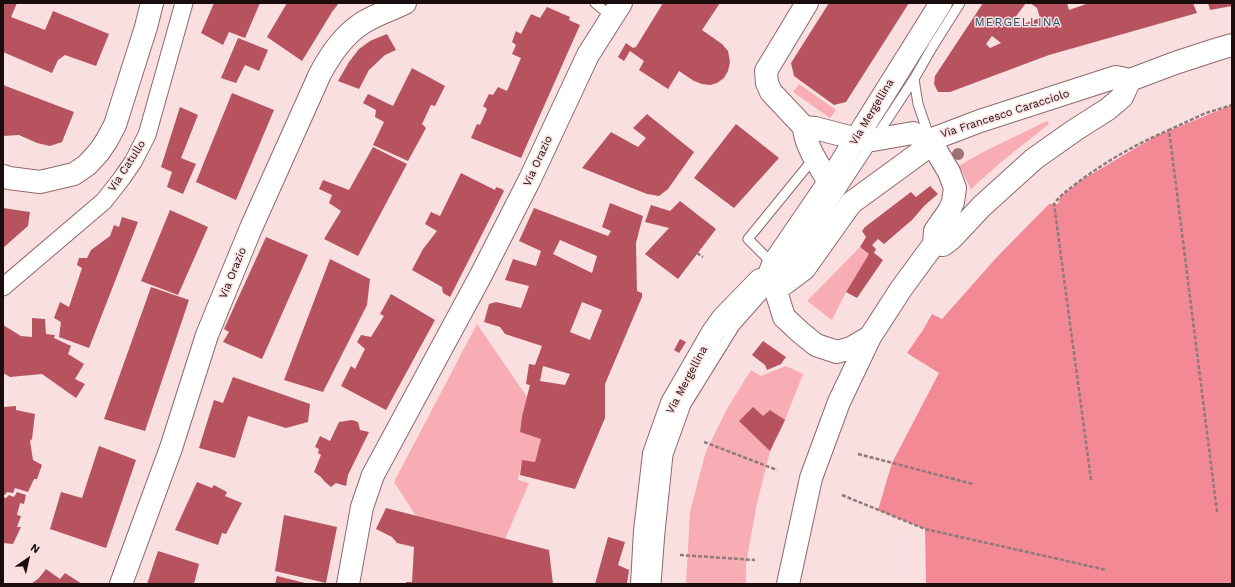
<!DOCTYPE html>
<html>
<head>
<meta charset="utf-8">
<style>
  body { margin:0 }
  #map { position:relative; width:1235px; height:587px; overflow:hidden; background:#f9dfe0; font-family:"Work Sans",sans-serif }
  canvas { display:block }
  .frame { position:absolute; inset:0; border:4px solid #1b0d0e; pointer-events:none }
  .north { position:absolute; left:8px; top:539px; width:40px; height:40px; -webkit-text-stroke:3px #f9dfe0; paint-order:stroke; rotate:34deg; font-size:11px; font-weight:700; line-height:16px; text-align:center; color:#1b0d0e }
  .north::after { content:''; display:block; margin:auto; width:14px; height:18px; background:#1b0d0e; clip-path:polygon(50% 0,100% 100%,50% 72%,0 100%) }
</style>
</head>
<body>
<div id="map">
<canvas width="1235" height="587"></canvas>
<div class="frame"></div>
<div class="north">N</div>
</div>
<script>
const g = document.querySelector('canvas').getContext('2d');
g.lineJoin = 'round';
function paint(path, color) {
  g.fillStyle = color;
  g.fill(path, 'evenodd');
}
function strokePath(path, color, width, dash) {
  g.strokeStyle = color;
  g.lineWidth = width;
  g.lineCap = dash ? 'butt' : 'round';
  g.setLineDash(dash || []);
  g.stroke(path);
}
function drawText(font, color, halo, rows, align = 'center') {
  g.font = font + ' "Work Sans",sans-serif';
  g.lineWidth = 3;
  g.setLineDash([]);
  g.textBaseline = 'middle';
  g.strokeStyle = halo;
  g.fillStyle = color;
  for (const [text, x, y, turn = 0] of rows) {
    g.save();
    g.translate(x, y);
    g.rotate((+turn || 0) * Math.PI / 180);
    g.textAlign = isNaN(turn) ? turn : align;
    if (halo) g.strokeText(text, 0, 0);
    g.fillText(text, 0, 0);
    g.restore();
  }
}
const green = new Path2D(`
  M799,84l37,26 -6,8 -37,-26z
  M1047,121l2,3 -49,39 -29,26 -12,-23 24,-14z
  M860,247l9,7 -23,38 -14,28 -25,-19z
  M477,324l50,73 -5,19 -2,15 21,8 -6,23 -13,-2 -4,20 11,3 -24,56 -89,-23 -22,-34z
  M786,366l17,8 -18,46 -15,31 -13,52 -11,61v20h-60l4,-72 16,-61 22,-44 23,-37 10,6z`);
const water = new Path2D(`
  M1232,105v479h-306l-1,-55 -47,-19 14,-47 47,-90 -32,-20 16,-23 9,-16 10,5 55,-62 52,-53h9l2,-7 22,-17 74,-44z`);
const building = new Path2D(`
  M3,3h14l-6,14 34,13 8,-19 56,23 -13,32 -31,-11 -7,5 -6,13 -49,-21z
  M214,3h46l-15,35 -16,-6 -6,13 -22,-12z
  M287,3h52l-7,9 -30,49 -35,-24z
  M663,3h57l-18,27 20,14 6,7 2,11 -2,9 -4,7 -7,5 -7,2 -8,-1 -8,-3 -15,-10 -11,18 -29,-19 5,-9 -14,-10 -6,10 -6,-4 8,-14 7,5 3,-1z
  M829,3h80l-63,99 -12,3 -40,-29 -3,-13z
  M983,3h43l-12,16 6,6 20,-7 -3,-10 -7,-5h37l2,7 20,-7h104l4,10 -148,42 -99,37h-12l-4,-8 1,-8zM992,36l9,7 -11,5 -4,-4z
  M1208,3h24v3l-22,4z
  M547,7l23,10 -1,3 11,5 -59,133 -50,-20 6,-14 3,1 7,-16 -4,-3 6,-12 4,1 5,-8 9,4 14,-33 -9,-4 4,-9 -4,-3 4,-11 5,3 10,-20 9,4z
  M387,34l9,16 -11,5 -16,15 -10,19 -21,-8 11,-19 10,-13 11,-8z
  M238,38l30,12 -9,21 -14,-6 -9,18 -15,-5z
  M412,68l33,18 -10,20 -4,-1 -9,19 4,4 -18,33 -35,-16 11,-23 -9,-5 1,-7 -13,-7 5,-9 25,12z
  M3,85l71,27 -12,30 -12,4 -13,-3 -18,-8 -16,1z
  M232,93l42,17 -38,90 -40,-18z
  M180,107l18,8 -17,43 15,6 -13,30 -16,-7 5,-15 -11,-5z
  M647,114l47,38 -26,37 -9,7 -12,-2 -65,-26 29,-36 27,15 8,-9 -13,-10z
  M736,124l43,34 -45,50 -40,-30z
  M373,147l34,17 -49,92 -34,-17 17,-28 -12,-8 3,-8 -13,-6 4,-9 26,10z
  M461,173l34,17 1,-3 6,2 2,2 -54,106 -7,-4 -1,-6 -30,-17 11,-21 14,-18 -12,-7 6,-12 9,4z
  M930,186l8,8 -13,11 -13,15 -28,24 -6,-5 -6,6 4,4 -2,4 9,7 -26,38 -11,-6 23,-38 -9,-7 6,-10 -4,-6 3,-4 46,-35 5,5z
  M680,201l36,28 -38,50 -33,-25 24,-26 -24,-6 6,-17 19,6z
  M610,203l33,13 -7,27 1,48 5,2v4l-37,87v34l-30,71 -55,-14 2,-15 13,2 6,-23 -21,-7 2,-16 8,-31 -4,-1 3,-20 6,1 7,-19 -37,-12 -5,-7 -16,-5 5,-18 7,-2 25,6 8,-22 -24,-6 8,-21 23,7 5,-15 -22,-10 15,-33 74,28 3,-5 -9,-4zM560,240l37,16 -5,17 -39,-19zM582,302l20,8 -12,30 -20,-8zM543,366l27,8 -5,11 -25,-4z
  M3,208l27,4 -2,14 -25,22z
  M170,210l38,17 -30,68 -37,-14z
  M122,217l16,5 -49,126 -30,-11 2,-15 -7,-4 6,-16 9,5 13,-39 -5,-3 2,-7h8l4,-8 19,-14 4,-11 5,2z
  M266,237l42,18 -46,104 -39,-17 6,-10 -5,-3z
  M330,259l40,20 -3,26 -44,87 -39,-12z
  M151,287l38,13 -44,131 -41,-12z
  M391,294l44,26 -49,90 -45,-24 10,-20 4,3 10,-20 -8,-7 4,-7 10,2 13,-21 -4,-2z
  M32,318l13,1 1,15 9,1 -1,3 17,8 -3,8 16,10 -9,15 10,5 -9,14 -34,-24 -32,3 -7,-4v-48l18,11 11,1z
  M680,339l6,3 -7,11 -5,-3z
  M763,341l23,16 -5,7 -14,6 -2,-5 -13,-10z
  M233,377l77,27 -2,18 -22,6 -38,-12 -13,42 -36,-10 15,-48 9,3z
  M16,406v4l19,4 -3,25 -2,2 3,19 9,5 -5,14h-3l-6,13 -13,-4 -2,5 -6,-1 -2,3 -2,-1v-87z
  M753,407l10,9 7,-6 15,10 -15,31 -31,-30z
  M352,420l6,2 2,8 9,2 -21,43 -2,11 -10,-3 -5,4 -6,-5 -4,-5 -7,-5 7,-17 -3,-2 1,-4 -4,-2 5,-11 10,5 9,-19z
  M99,446l37,14 -30,88 -56,-19 11,-37 21,6z
  M197,482l15,6 2,-3 13,7 -2,4 17,7 -16,31 -4,-1 -4,12 -43,-15z
  M17,492l9,3 -2,9 -4,-1 -3,12 4,1 -4,11h4l-8,17 -10,-1v-46l3,1 3,-3 5,2z
  M386,508l163,42 4,34h-147v-2h6l2,-35 -17,-4 -5,-6 -16,-8z
  M284,515l53,12 -11,56 -51,-12z
  M608,537l17,5 -7,23 11,5 -2,14h-32z
  M158,551l41,13 -5,20h-47z
  M46,569l14,10 5,-6 17,11h-51l8,-6z
  M277,576l28,7v1h-30z`);
const path = new Path2D(`
  M697,253l6,4
  M704,442l73,28
  M858,454l115,30
  M1091,480l-37,-276c6,-9 14,-14 23,-21 28,-21 59,-39 92,-53
  M842,495l83,34 182,41
  M1217,512l-48,-382 37,-17 26,-8
  M680,555l75,5`);
const service = new Path2D(`
  M595,3l17,14
  M914,79l4,25 11,32
  M773,264l-25,-25 66,-81
  M656,584l4,-52 8,-77 18,-50 49,-79 39,-44 28,-35 39,-57 73,-111 19,-33 27,-43`);
const minor = new Path2D(`
  M3,287l101,-86 18,-23 11,-16 14,-27 37,-132`);
const tertiary = new Path2D(`
  M807,3l-41,68 1,12 4,9 33,35c1,19 15,38 25,55
  M804,127l11,1 42,11 16,1 40,-7 17,7 50,-19 136,-44 14,3 45,-17 43,-14 14,-4
  M3,176l6,2 31,4 34,-8 13,-9 12,-13 8,-12 8,-15 31,-98 6,-24
  M934,244l9,1 8,-6 31,-33 52,-47 41,-29 33,-21 14,-12 8,-17
  M870,337l-19,11 -14,4 -21,-7 -16,-13 -16,-15 -14,-45 3,-8 56,-82 112,-179
  M121,584l50,-136 36,-113 44,-107 69,-154c10,-19 23,-38 41,-50 13,-9 30,-14 44,-21
  M348,584l14,-77 11,-32 107,-198 50,-98 58,-124 33,-52
  M642,584l3,-53 9,-77 18,-51 41,-71 10,-14 37,-38c8,-1 15,3 24,4l20,-15 47,-66 74,-54 5,-9
  M788,584l23,-106 28,-76 31,-65 31,-48 33,-45 1,-13 14,-20 4,-9 2,-14 -6,-16 -19,-32`);
const trees = [
  [958,154]
];
const streetNames = [
  ["Via Mergellina",872,112,-59],
  ["Via Francesco Caracciolo",1005,114,-18],
  ["Via Orazio",538,161,-65],
  ["Via Catullo",127,166,-57],
  ["Via Orazio",233,273,-68],
  ["Via Mergellina",687,380,-62]
];
const neighbourhoodNames = [
  ["MERGELLINA",1018,22]
];
paint(green, '#f7adb3');
paint(water, '#f38994');
paint(building, '#b6535f');
strokePath(service, '#8f696c', 11);
strokePath(minor, '#8f696c', 19);
strokePath(tertiary, '#8f696c', 24);
strokePath(path, '#8e7a7b', 2.5, [4, 2]);
strokePath(service, '#fff', 9);
strokePath(minor, '#fff', 17);
strokePath(tertiary, '#fff', 22);
g.fillStyle = '#9f7077';
for (const [x, y] of trees) {
  g.beginPath();
  g.arc(x, y, 6, 0, 2 * Math.PI);
  g.fill();
}
drawText('11px', '#1b0d0e', '#f9dfe0', streetNames);
g.letterSpacing = '1px';
drawText('12px', '#1f5162', '#f9dfe0', neighbourhoodNames);
g.letterSpacing = '0px';
</script>
</body>
</html>
